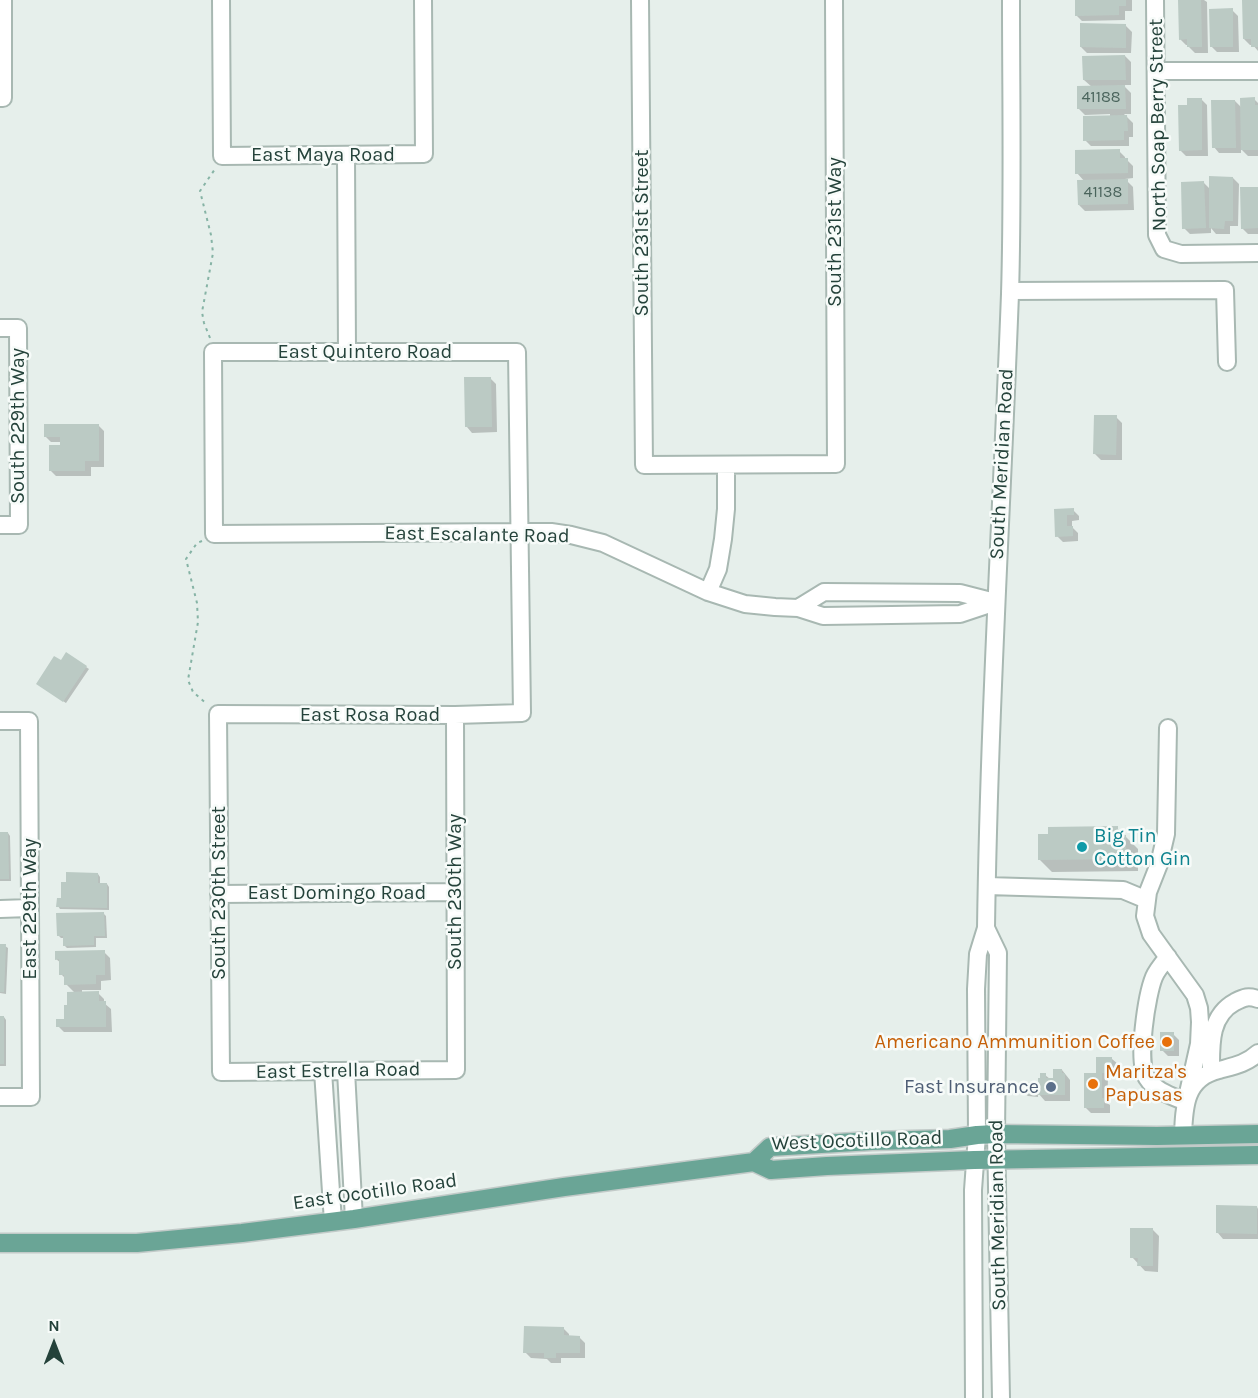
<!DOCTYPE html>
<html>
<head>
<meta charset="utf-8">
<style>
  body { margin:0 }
  #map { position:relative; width:1258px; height:1398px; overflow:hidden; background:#e6efeb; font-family:Karla,sans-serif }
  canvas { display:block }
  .north { position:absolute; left:24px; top:1314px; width:60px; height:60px; -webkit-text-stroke:4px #f7fbf9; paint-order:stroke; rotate:0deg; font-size:16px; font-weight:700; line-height:24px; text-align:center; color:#24423a }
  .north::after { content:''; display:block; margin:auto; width:21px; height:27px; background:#24423a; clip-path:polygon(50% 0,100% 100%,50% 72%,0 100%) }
</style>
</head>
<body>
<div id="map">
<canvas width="1258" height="1398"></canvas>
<div class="north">N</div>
</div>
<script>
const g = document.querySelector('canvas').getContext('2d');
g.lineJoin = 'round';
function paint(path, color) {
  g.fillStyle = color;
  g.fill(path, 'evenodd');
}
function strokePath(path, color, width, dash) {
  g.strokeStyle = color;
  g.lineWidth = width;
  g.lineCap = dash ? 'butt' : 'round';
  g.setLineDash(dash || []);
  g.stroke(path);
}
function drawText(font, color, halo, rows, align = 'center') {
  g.font = font + ' Karla,sans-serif';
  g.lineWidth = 5;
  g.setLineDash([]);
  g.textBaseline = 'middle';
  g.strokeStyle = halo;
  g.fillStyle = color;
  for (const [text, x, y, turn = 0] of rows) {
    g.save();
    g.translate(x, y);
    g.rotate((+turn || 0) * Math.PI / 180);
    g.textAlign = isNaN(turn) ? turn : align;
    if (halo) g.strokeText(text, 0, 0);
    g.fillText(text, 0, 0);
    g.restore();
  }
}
const shadow = new Path2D(`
  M1076,0h56v11h-7v9l-43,1 -6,-6z
  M1179,0h25l3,2 1,51h-13l-6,-6v-2h-3l-6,-6z
  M1243,0h15v51l-5,-6h-3l-6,-6z
  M1232,10l6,6 1,36h-22l-6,-6z
  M1126,26l6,6 -1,21h-44l-6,-6z
  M1125,56l6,6v23h-8l8,8v21h-7l9,9v14h-4v9h-38l-6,-6 25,-23v-3l-25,1 -6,-6 13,-22 -8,-7z
  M1201,99l6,6 1,51h-22l-6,-6 8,-43z
  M1254,99l4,4v53h-10l-7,-7v4h-22l-5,-6 21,-46 7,7z
  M1119,151l6,6v3h2l6,6v12l-8,1 8,8 1,23 -49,1 -6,-6 6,-23 -8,-9z
  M1233,178l6,6 -1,42h-8v8h-14l-5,-6v5l-21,1 -6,-6 20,-45 7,7z
  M1258,188v46h-10l-6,-6z
  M490,378l6,6 1,48 -25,1 -5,-6z
  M1116,417l6,6v37h-21l-6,-6z
  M98,425l6,6v36h-13v9h-35l-6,-6 12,-24v-4h-11l-6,-6z
  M1056,510h17l6,6v4l-7,1v6l6,6v8l-15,1 -6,-6z
  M86,667l3,2 -23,34 -26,-17z
  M1117,828l21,21v22l-86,1 -13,-13z
  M0,833h8l2,3 1,45h-11z
  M98,874l2,3v7h7l2,3v23l-49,-1 -2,-3 5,-7z
  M103,913l3,3 1,22h-11v9l-29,1 -3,-3v-7h-3l-3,-3z
  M0,945l5,1 3,2 -2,46 -6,-1z
  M104,952l6,6 1,22 -10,1v9h-19v3h16l6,6v4l7,6 1,23h-48l-6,-6 7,-6 3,-14 7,-13 -9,-9v-5l-5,-5v-11l-5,-4z
  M0,1017h4l2,3v46h-6z
  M1173,1034l6,6v16h-11l-6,-6z
  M1112,1059l6,5v8h-8v7h-2l-1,24 3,2v8h-19l-6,-6 13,-32z
  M1062,1070l8,10v21h-25l-7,-8v4l-10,-1 -3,-2 10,-10 4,4 6,-13 5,4h5z
  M1257,1207l1,2v30h-35l-5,-6z
  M1153,1230l6,6 -1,36 -13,-1 -13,-14z
  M563,1328l6,6v3h10l6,6v15h-24v5h-10l-4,-4 -16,-1 -6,-6z`);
const building = new Path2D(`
  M1075,0h51v6h-7v9l-44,1z
  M1178,0h23l1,47h-15v-8l-8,1z
  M1242,0h16v47h-7v-8h-8z
  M1233,8v39h-23l-1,-38z
  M1080,23l46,1v24l-46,-1z
  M1125,55l1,25h-43l-1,-24z
  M1125,85l1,24h-49v-23z
  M1255,97v8h3v45h-17l-1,-52z
  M1187,98h15v52l-23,1 -1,-46h9z
  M1211,100h24l1,48h-24z
  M1127,115l1,16h-4v9l-41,1v-25z
  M1120,149v9h8v15l-53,1v-24z
  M1209,176l24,1v44h-8l-1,8 -15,-1z
  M1128,179v25l-50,1 -1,-25z
  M1204,181l2,47 -24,1 -1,-47z
  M1240,187h18v41l-17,1z
  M464,377h27l1,50h-27z
  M1094,415h23l-1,40 -23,-1z
  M44,424h55v37h-14v10h-36v-26h11v-8h-16z
  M1074,508v7h-7v11h6v10l-18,1 -1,-28z
  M66,652l21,14 -24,36 -27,-18 18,-28 7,4z
  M1118,826v9h8v24l-88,1v-26h10v-7z
  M0,832h8l1,47h-9z
  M66,872l32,1v10h9v25l-51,-1 1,-9h4v-16h5z
  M104,912l1,24h-11v9l-31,1v-10h-6l-1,-23z
  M0,944h6l-2,48h-4z
  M105,950v25h-9v9l-32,1v-10h-5v-16l-4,1v-9z
  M99,991v10h7v26h-50v-8h8v-14h3v-13z
  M0,1016h4v48h-4z
  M1160,1032h14v19h-14z
  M1096,1057h16v10h-7v6h-3v25h2v10h-20v-35h12z
  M1053,1069h9v4h3v22h-27v-17h2v-5h6v5h7z
  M1024,1082l12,1v12l-12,-1z
  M1216,1205l41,1v28l-41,-1z
  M1130,1228h23v38h-16l1,-8h-8z
  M524,1326l40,1v8l16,1v17h-24v5h-12v-5h-21z`);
const path = new Path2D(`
  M210,338l-6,-15 -2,-11 11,-59 -2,-18 -11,-44 15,-22
  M202,541l-5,2 -11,16 11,44 1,19 -10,58 5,12 14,12`);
const minor = new Path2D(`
  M221,0l1,156 202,-2 -1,-154
  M640,0l4,465 192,-1 -2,-464
  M1155,0l2,235 7,14 17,5 77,-1
  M1156,71h102
  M0,98h3v-98
  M346,156l1,196
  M1010,291l215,-1 2,72
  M0,328h18l1,197h-19
  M708,592l10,-23 5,-30 3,-30v-44
  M798,608l26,-16 136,1 35,9
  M455,715l1,355 -235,2 -3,-358 237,1 67,-2 -5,-361h-304l1,182 305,-2h32l20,3 32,8 105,49 37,12 30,3 23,1 25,8 137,-2 36,-12
  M0,721h29l2,376h-31
  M987,886l136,4 24,10
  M219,894l236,-2
  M0,909l29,-1
  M986,928l12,25 -2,181 5,264
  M1168,957c-5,6 -11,13 -14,20 -7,17 -18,85 -7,101 8,13 25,18 39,24l13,-58 1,-22 -1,-14 -4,-13 -44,-61 -6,-18 3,-24 11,-28 7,-30 2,-106
  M323,1071l10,151
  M346,1071l8,148
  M1211,1072c0,-26 -2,-56 24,-70 10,-5 13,-6 23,-3
  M1183,1135c1,-28 2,-57 36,-65 15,-4 27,-6 39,-17
  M974,1398l-1,-208 4,-55 -1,-146 2,-35 8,-26c3,-212 16,-423 24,-634 3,-98 1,-196 1,-294`);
const major = new Path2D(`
  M754,1162l16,-15 102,-6 78,-2 27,-4 19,-1 161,2 101,-2
  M754,1162l17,8 56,-4 147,-6 284,-5
  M0,1243h137l105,-10 112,-14 210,-32 190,-25`);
const markers = [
  [1082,847,6,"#0f9aa8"],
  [1167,1042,6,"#e8710a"],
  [1093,1084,6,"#e8710a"],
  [1051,1087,6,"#5c6f8a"]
];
const numberNames = [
  ["41188",1101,97],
  ["41138",1103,192]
];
const streetNames = [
  ["North Soap Berry Street",1158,125,-91],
  ["East Maya Road",323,155],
  ["South 231st Way",835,232,-90],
  ["South 231st Street",642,233,-90],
  ["East Quintero Road",365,352],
  ["South 229th Way",18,426,-90],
  ["South Meridian Road",1002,464,-87],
  ["East Escalante Road",477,535,1],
  ["East Rosa Road",370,715],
  ["South 230th Way",455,892,-90],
  ["South 230th Street",219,893,-90],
  ["East Domingo Road",337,893],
  ["East 229th Way",30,909,-90],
  ["East Estrella Road",338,1071,-1],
  ["West Ocotillo Road",857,1141,-2],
  ["East Ocotillo Road",375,1192,-8],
  ["South Meridian Road",998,1215,-91]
];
const cultureNames = [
  ["Big Tin",1094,836],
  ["Cotton Gin",1094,859]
];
const foodNames = [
  ["Americano Ammunition Coffee",1155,1042],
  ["Maritza's",1105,1072,"left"],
  ["Papusas",1105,1095,"left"]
];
const serviceNames = [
  ["Fast Insurance",1039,1087]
];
paint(shadow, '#0003');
paint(building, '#bbcac4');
strokePath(minor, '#a8b8b2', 20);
strokePath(major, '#c2cac8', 21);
strokePath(path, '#86b3a5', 2, [3, 4.5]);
strokePath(minor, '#fff', 16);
strokePath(major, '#6aa596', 18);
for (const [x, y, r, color] of markers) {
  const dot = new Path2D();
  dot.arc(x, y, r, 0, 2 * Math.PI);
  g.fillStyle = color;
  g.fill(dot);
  strokePath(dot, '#f7fbf9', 2);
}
drawText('16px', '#4a645c', null, numberNames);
drawText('20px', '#24423a', '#f7fbf9', streetNames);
drawText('20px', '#0d838f', '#f7fbf9', cultureNames, 'left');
drawText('20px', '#c56008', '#f7fbf9', foodNames, 'right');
drawText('20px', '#4e5e75', '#f7fbf9', serviceNames, 'right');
</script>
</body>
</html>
